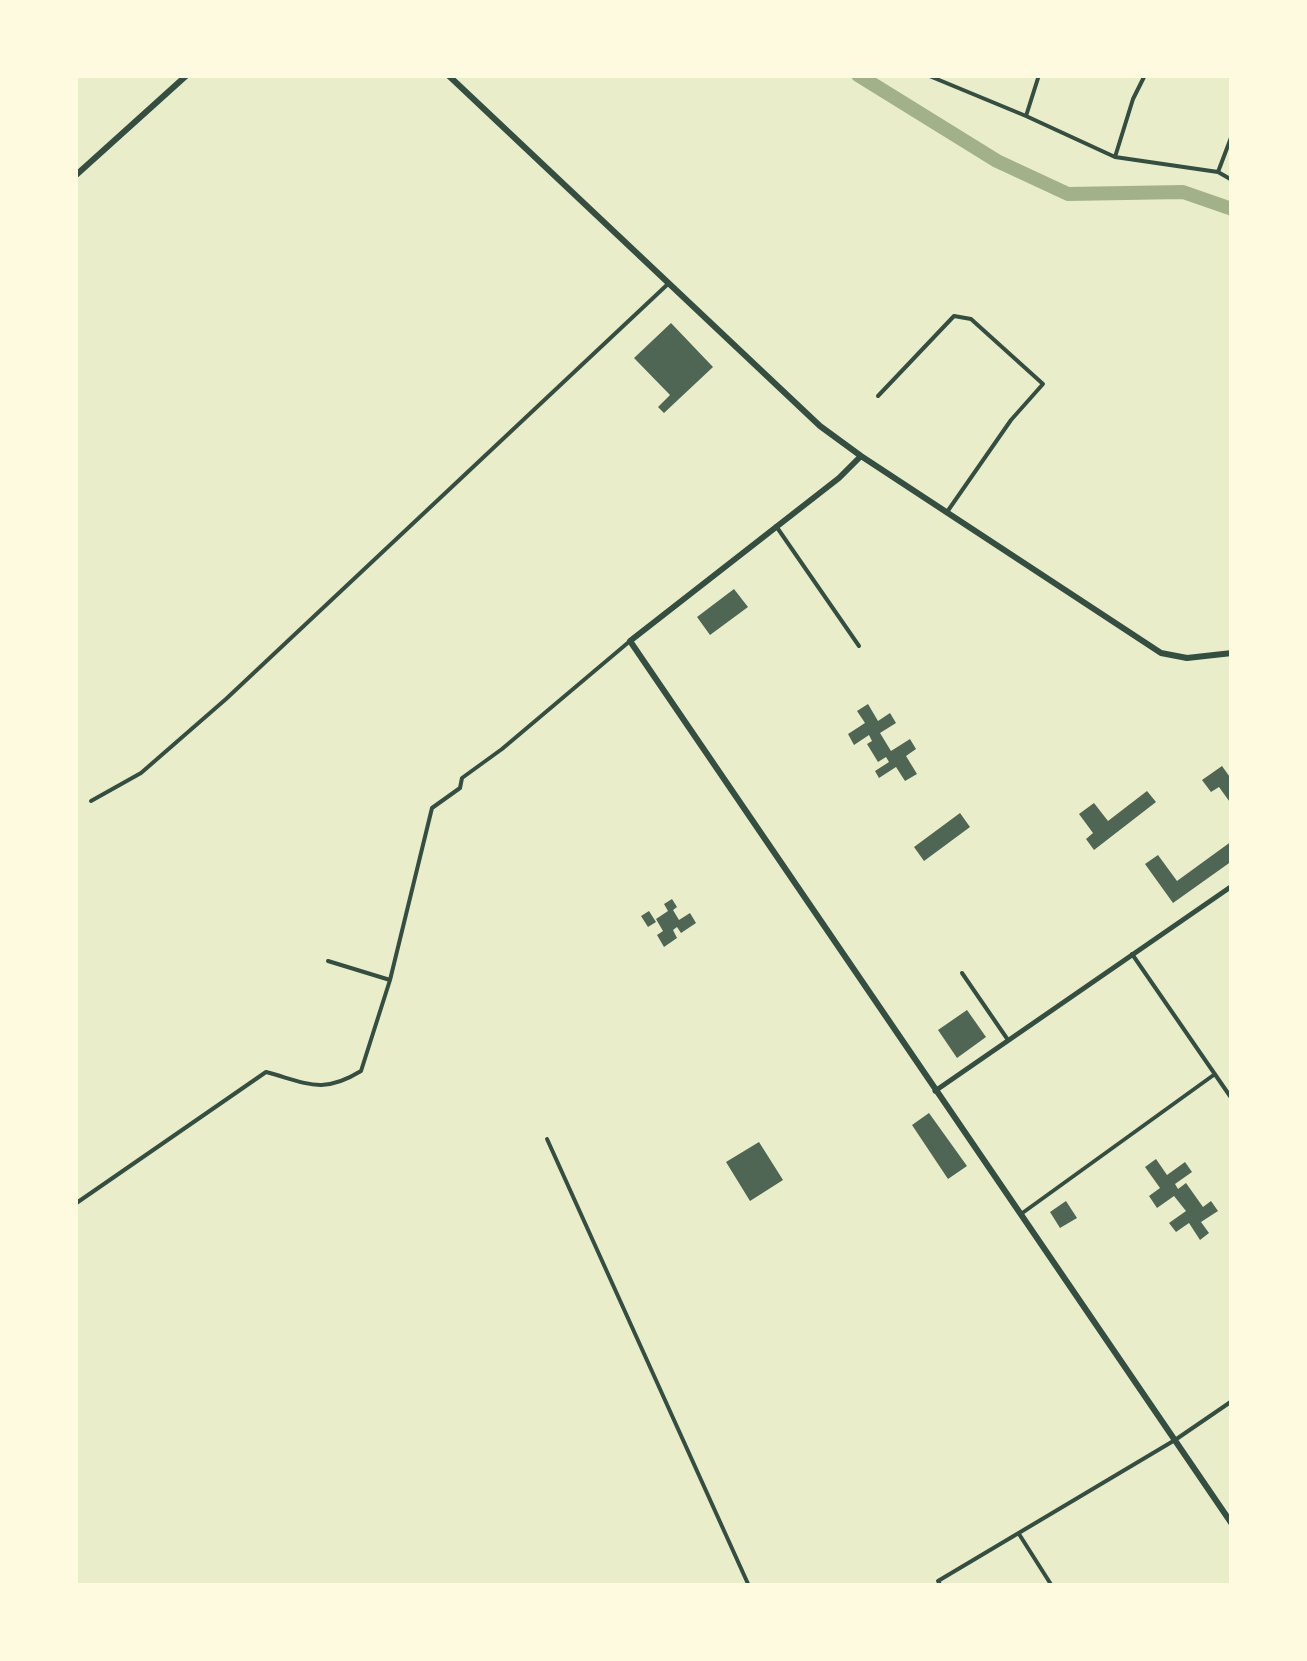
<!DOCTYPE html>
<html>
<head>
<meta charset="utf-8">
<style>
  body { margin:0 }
  #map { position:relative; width:1307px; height:1661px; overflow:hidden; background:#e9edc9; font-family:Roboto,sans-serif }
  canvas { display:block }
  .frame { position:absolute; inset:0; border:78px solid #fefae0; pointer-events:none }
</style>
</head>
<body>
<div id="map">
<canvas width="1307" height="1661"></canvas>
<div class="frame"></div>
</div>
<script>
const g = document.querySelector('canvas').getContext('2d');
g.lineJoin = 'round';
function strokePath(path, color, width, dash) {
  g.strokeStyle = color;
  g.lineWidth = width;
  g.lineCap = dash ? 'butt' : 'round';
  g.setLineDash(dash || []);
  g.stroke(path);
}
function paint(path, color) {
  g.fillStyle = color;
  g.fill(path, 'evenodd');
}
const river = new Path2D(`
  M858,75l139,86 71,33 115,-2 49,17`);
const building = new Path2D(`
  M671,323l42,44 -49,46 -6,-6 12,-12 -36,-37z
  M734,589l14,18 -38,28 -13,-18z
  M868,704l10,17 12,-8 6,10 -16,10 11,18 19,-12 6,10 -10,7 11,18 -12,7 -9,-14 -17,11 -4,-7 14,-9 -3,-5 -8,5 -11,-18 5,-3 -3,-6 -15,10 -6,-11 17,-11 -8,-12z
  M1222,766l10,14v25l-13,-18 -8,5 -9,-12z
  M1147,791l9,11 -62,48 -8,-11 7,-6 -14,-19 15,-11 14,18z
  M960,813l10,14 -46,34 -10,-14z
  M1232,841v20l-59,42 -28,-39 13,-9 19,26z
  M672,899l5,8 -4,3 6,10 11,-7 6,10 -15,10 -4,-6 -4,3 4,8 -13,9 -7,-12 6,-4 -7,-12 12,-8 -4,-7z
  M649,911l7,11 -8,5 -7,-11z
  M967,1010l19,27 -29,21 -19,-28z
  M929,1113l38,53 -19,13 -36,-54z
  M759,1142l24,38 -33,21 -24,-39z
  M1156,1159l11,16 18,-13 7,10 -17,12 3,5 8,-6 17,24 8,-6 7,10 -17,11 8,11 -9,7 -11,-17 -13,9 -7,-9 17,-12 -12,-15 -17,12 -8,-12 11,-8 -15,-21z
  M1066,1201l11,17 -17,10 -10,-16z`);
const minor = new Path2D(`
  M927,75l99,41 13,-41
  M1026,116l89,41 103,15 14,8
  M1115,157l18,-58 12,-24
  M1218,172l14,-37
  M878,396l76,-80 17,3 72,65 -32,36 -64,92
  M776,526l83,120
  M91,801l50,-28 85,-74 443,-416
  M1132,954l100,145
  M328,961l62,19
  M962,973l46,67
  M547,1139l202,447
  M75,1204l191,-132c41,11 56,23 95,-1l29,-91 42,-172 28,-20 2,-10 40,-29 128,-108
  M1021,1214l194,-140
  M1019,1534l33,52
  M941,1586l-3,-5 237,-141 57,-39`);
const tertiary = new Path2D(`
  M935,1091l297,-205`);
const secondary = new Path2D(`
  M448,75l372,351 41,30 300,197 26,5 45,-5
  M75,176l112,-101
  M861,456l-22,22 -209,163 602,883`);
strokePath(river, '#a3b18a', 14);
paint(building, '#4f6655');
strokePath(minor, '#344e41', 4);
strokePath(tertiary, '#344e41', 5);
strokePath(secondary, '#344e41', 6);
</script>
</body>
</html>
